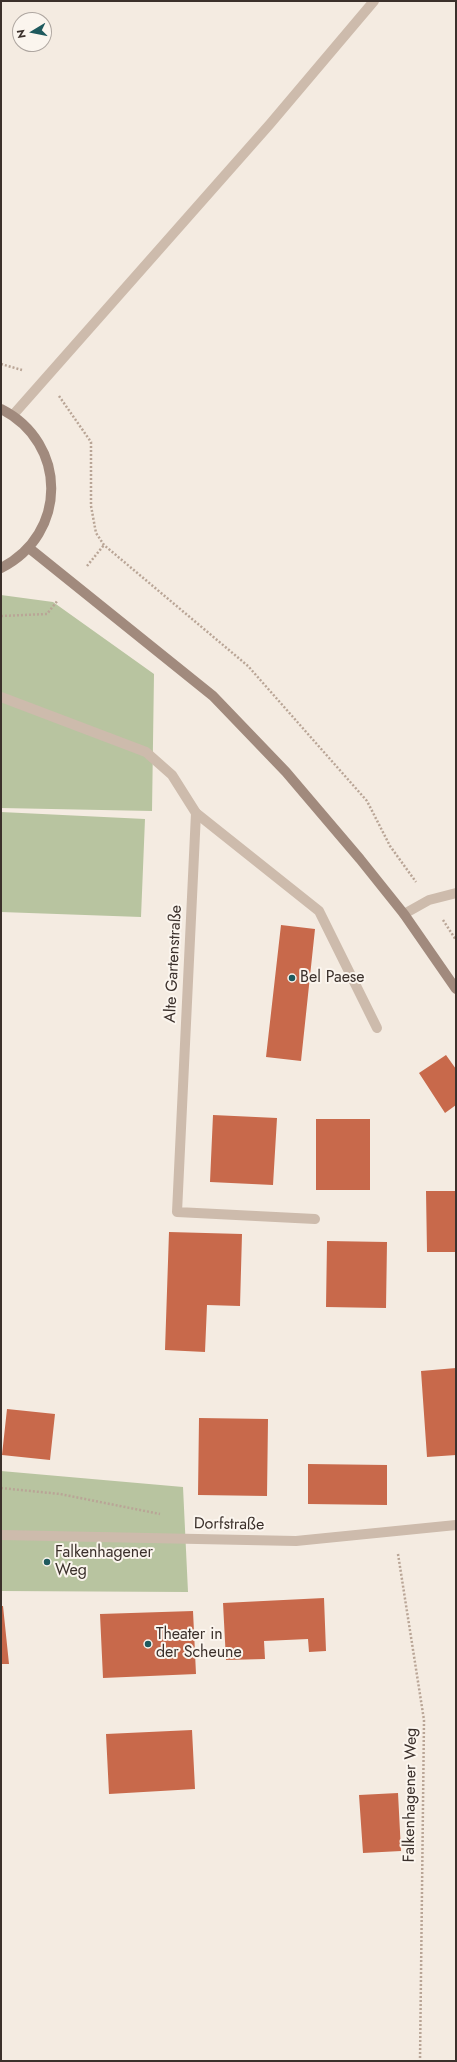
<!DOCTYPE html>
<html>
<head>
<meta charset="utf-8">
<style>
  body { margin:0 }
  #map { position:relative; width:457px; height:2062px; overflow:hidden; background:#f4ebe1; font-family:Jost,sans-serif }
  canvas { display:block }
  .frame { position:absolute; inset:0; border:2px solid #3b302b; pointer-events:none }
  .north { position:absolute; left:12px; top:12px; width:40px; height:40px; box-sizing:border-box; background:#fbf5ee; border:1px solid #aea6a0; border-radius:50%; rotate:260deg; font-size:11px; font-weight:700; line-height:16px; text-align:center; color:#3b302b }
  .north::after { content:''; display:block; margin:auto; width:14px; height:18px; background:#1f5a5e; clip-path:polygon(50% 0,100% 100%,50% 72%,0 100%) }
</style>
</head>
<body>
<div id="map">
<canvas width="457" height="2062"></canvas>
<div class="frame"></div>
<div class="north">N</div>
</div>
<script>
const g = document.querySelector('canvas').getContext('2d');
g.lineJoin = 'round';
function paint(path, color) {
  g.fillStyle = color;
  g.fill(path, 'evenodd');
}
function strokePath(path, color, width, dash) {
  g.strokeStyle = color;
  g.lineWidth = width;
  g.lineCap = dash ? 'butt' : 'round';
  g.setLineDash(dash || []);
  g.stroke(path);
}
function drawText(font, color, halo, rows, align = 'center') {
  g.font = font + ' Jost,sans-serif';
  g.lineWidth = 4;
  g.setLineDash([]);
  g.textBaseline = 'middle';
  g.strokeStyle = halo;
  g.fillStyle = color;
  for (const [text, x, y, turn = 0] of rows) {
    g.save();
    g.translate(x, y);
    g.rotate((+turn || 0) * Math.PI / 180);
    g.textAlign = isNaN(turn) ? turn : align;
    if (halo) g.strokeText(text, 0, 0);
    g.fillText(text, 0, 0);
    g.restore();
  }
}
const green = new Path2D(`
  M1,595l52,7 101,72 -2,137 -151,-3z
  M1,812l144,7 -4,98 -140,-5z
  M1,1471l182,16 5,105 -187,-1z`);
const building = new Path2D(`
  M281,925l34,4 -14,132 -35,-4z
  M446,1055l10,14v36l-11,8 -26,-40z
  M213,1115l64,3 -4,67 -63,-3z
  M316,1119h54v71h-54z
  M426,1191h30v61h-29z
  M169,1232l73,2 -2,72 -33,-1 -2,47 -40,-2z
  M327,1241l60,1 -1,66 -60,-1z
  M456,1368v87l-29,2 -6,-86z
  M7,1409l48,5 -5,46 -48,-5z
  M199,1418l69,1 -1,77 -69,-1z
  M308,1464l79,1v40l-79,-1z
  M324,1598l2,53 -17,1 -1,-13 -44,2 1,18 -39,1 -3,-57z
  M1,1606h2l6,58h-8z
  M193,1611l3,63 -93,4 -3,-64z
  M192,1730l3,59 -86,5 -3,-60z
  M398,1793l3,58 -38,2 -4,-58z`);
const path = new Path2D(`
  M1,364l21,6
  M59,396l32,46v64l5,27 8,12 144,121 119,135 23,45 26,36
  M87,566l17,-21
  M1,616l46,-2 11,-14
  M443,920l13,20
  M1,1488l59,6 100,20
  M398,1554l26,166 -4,341`);
const lane = new Path2D(`
  M196,813l123,98 58,117`);
const street = new Path2D(`
  M13,415l257,-291 104,-123
  M1,697l145,55 26,23 24,38 -19,399 138,7
  M404,914l25,-14 27,-7
  M1,1535l295,6 160,-16`);
const secondary = new Path2D(`
  M1,409c67,34 67,125 0,159
  M29,548l184,148 73,76 74,87 44,55 52,75`);
const markers = [
  [292,978,4,"#1f5a5e"],
  [47,1562,4,"#1f5a5e"],
  [148,1644,4,"#1f5a5e"]
];
const streetNames = [
  ["Alte Gartenstraße",174,964,-87],
  ["Dorfstraße",229,1525,1],
  ["Falkenhagener Weg",411,1795,-89]
];
const poiNames = [
  ["Bel Paese",300,978],
  ["Falkenhagener",55,1553],
  ["Weg",55,1571],
  ["Theater in",156,1635],
  ["der Scheune",156,1653]
];
paint(green, '#b8c4a0');
paint(building, '#c8694b');
strokePath(path, '#b9a596', 2.5, [2, 2]);
strokePath(lane, '#cdbbac', 10);
strokePath(street, '#cdbbac', 10);
strokePath(secondary, '#a18a7d', 10);
for (const [x, y, r, color] of markers) {
  const dot = new Path2D();
  dot.arc(x, y, r, 0, 2 * Math.PI);
  g.fillStyle = color;
  g.fill(dot);
  strokePath(dot, '#fbf5ee', 1.5);
}
drawText('16px', '#3b302b', '#fbf5ee', streetNames);
drawText('16px', '#3b302b', '#fbf5ee', poiNames, 'left');
</script>
</body>
</html>
